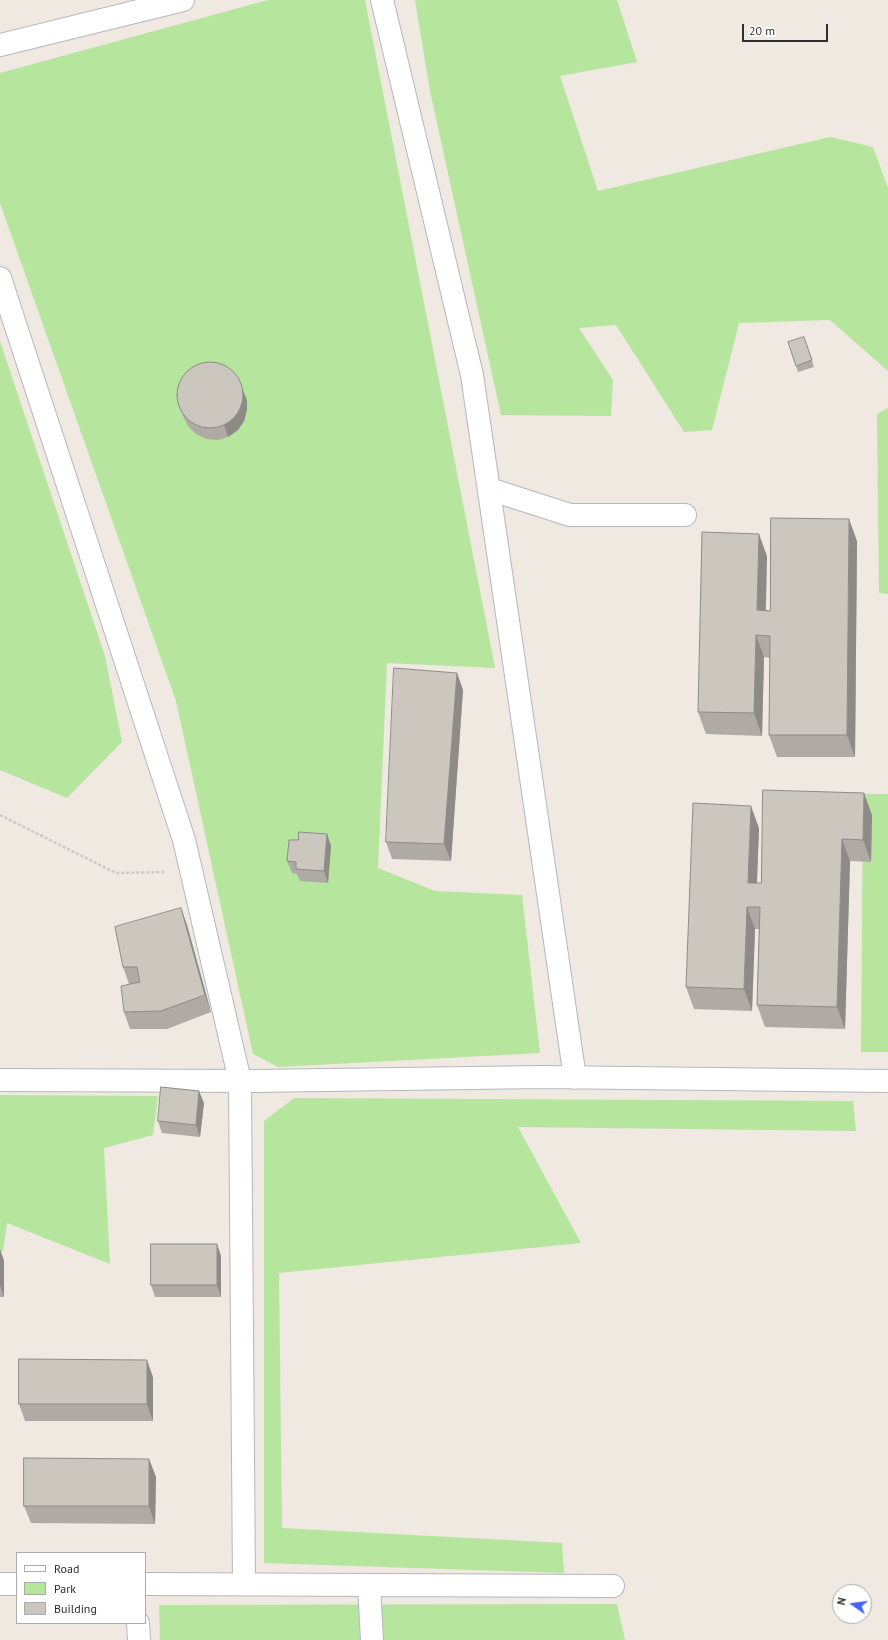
<!DOCTYPE html>
<html>
<head>
<meta charset="utf-8">
<style>
  body { margin:0 }
  #map { position:relative; width:888px; height:1640px; overflow:hidden; background:#efe9e1; font-family:"PT Sans",sans-serif }
  canvas { display:block }
  .legend { position:absolute; left:16px; top:1552px; width:130px; height:72px; box-sizing:border-box; background:#fff; border:1px solid #ababab; margin:0; padding:5px 7px; list-style:none; font-size:12px; color:#2e2e2e }
  .legend li { display:flex; align-items:center; gap:8px; height:20px }
  .legend b { width:20px; border:1px solid #ababab }
  .north { position:absolute; left:832px; top:1584px; width:40px; height:40px; box-sizing:border-box; background:#fff; border:1px solid #ababab; border-radius:50%; rotate:284deg; font-size:11px; font-weight:700; line-height:16px; text-align:center; color:#2e2e2e }
  .north::after { content:''; display:block; margin:auto; width:14px; height:18px; background:#4264fb; clip-path:polygon(50% 0,100% 100%,50% 72%,0 100%) }
  .scale { position:absolute; left:742px; top:24px; width:86px; height:18px; box-sizing:border-box; border:2px solid #2e2e2e; border-top:0; padding-left:5px; font-size:12px; line-height:14px; white-space:nowrap; color:#2e2e2e; -webkit-text-stroke:3px #fff; paint-order:stroke }
</style>
</head>
<body>
<div id="map">
<canvas width="888" height="1640"></canvas>
<ul class="legend">
<li><b style="height:5px;background:#fff"></b>Road</li>
<li><b style="height:11px;background:#b6e59e"></b>Park</li>
<li><b style="height:11px;background:#cbc7bf"></b>Building</li>
</ul>
<div class="north">N</div>
<div class="scale">20 m</div>
</div>
<script>
const g = document.querySelector('canvas').getContext('2d');
g.lineJoin = 'round';
function paint(path, color) {
  g.fillStyle = color;
  g.fill(path, 'evenodd');
}
function strokePath(path, color, width, dash) {
  g.strokeStyle = color;
  g.lineWidth = width;
  g.lineCap = dash ? 'butt' : 'round';
  g.setLineDash(dash || []);
  g.stroke(path);
}
const green = new Path2D(`
  M268,0h97l130,668 -108,-5 -9,205 57,23 87,4 18,158 -262,14 -25,-13 -77,-353 -176,-498v-130z
  M415,0h202l20,62 -77,14 38,115 232,-54 43,10 15,41v183l-58,-51 -91,3 -27,107 -28,2 -68,-107 -37,3 34,52 -2,36 -110,-1 -71,-324z
  M0,341l105,315 17,86 -55,56 -67,-28z
  M888,408v186l-9,-1 -2,-179z
  M863,794h25v258h-27z
  M0,1095l158,1 -5,39 -49,13 6,116 -103,-41 -4,28 -3,1z
  M294,1098l559,3 3,30 -338,-4 63,116 -302,30 3,255 280,15 2,30 -300,-10v-442z
  M617,1604l8,36h-465l-1,-35z`);
const path = new Path2D(`
  M0,815l116,58 49,-1`);
const minor = new Path2D(`
  M382,0l90,375 103,703
  M0,45l183,-45
  M0,278l184,562 56,241 4,503
  M489,489l81,26h115
  M0,1080l254,1 289,-4 345,4
  M0,1584h17
  M145,1584l468,2
  M369,1585l3,55
  M138,1623l1,17`);
const wall = new Path2D(`
  M804,337l10,30 -16,5 -10,-30z
  M247,400v10l-3,11 -6,9 -10,7 -10,3 -12,-1 -10,-5 -8,-8 -5,-10 -4,-12z
  M857,541l-2,216h-78l-8,-22 1,-77 -6,-1 -2,79 -56,-2 -8,-22 69,-156 -1,54 4,1z
  M457,673l6,17 -12,171 -59,-2 -6,-17z
  M872,815l-1,47 -21,-1 -5,168 -80,-2 -8,-22 2,-76h-4l-3,82 -58,-2 -8,-22 73,-159 -2,55h4z
  M327,834l4,12 -3,37 -28,-2 -3,-7 -5,-1 -5,-12 11,-21z
  M181,908l6,17 24,87 -44,17h-37l-6,-17 5,-28 -6,-17z
  M204,1103l-4,34 -38,-4 -4,-12z
  M217,1244l4,12v41h-66l-4,-12z
  M0,1249l4,12v36h-4z
  M153,1377v44h-128l-6,-17z
  M149,1459l7,18 -1,47 -124,-1 -7,-17z`);
const shadedWall = new Path2D(`
  M242,388l5,12v10l-3,11 -6,9 -10,7 -4,-12z
  M849,519l8,22 -2,216 -8,-22z
  M759,534l8,22 -2,76 -8,-22z
  M756,635l8,22 -2,79 -8,-23z
  M457,673l6,17 -12,171 -7,-17z
  M864,793l8,22 -1,47 -8,-22z
  M751,806l8,22 -3,77 -8,-22z
  M327,834l4,12 -3,37 -4,-12z
  M842,839l8,22 -5,168 -8,-22z
  M747,907l8,22 -3,82 -8,-22z
  M181,908l6,17 24,87 -6,-17z
  M199,1091l5,12 -4,34 -4,-12z
  M217,1244l4,12v41l-4,-12z
  M0,1249l4,12v36l-4,-12z
  M147,1360l6,17v44l-6,-17z
  M149,1459l7,18 -1,47 -6,-18z`);
const building = new Path2D(`
  M804,337l8,23 -16,6 -8,-24z
  M177 395a33 33 0 1 1 66 0a33 33 0 1 1-66 0Z
  M771,518l78,1 -2,216h-78l1,-99 -14,-1 -2,78 -56,-1 4,-180 57,2 -2,76 13,1z
  M394,668l63,5 -13,171 -58,-2z
  M763,790l101,3 -1,47 -21,-1 -5,168 -80,-2 3,-98h-13l-3,82 -58,-2 7,-184 58,3 -3,77h13z
  M299,832l28,2 -3,37 -28,-2v-7l-9,-1 2,-21h9z
  M181,908l24,87 -44,16 -37,1 -3,-26 19,-4 -3,-15h-14l-8,-40z
  M161,1087l38,4 -3,34 -38,-4z
  M151,1244h66v41h-66z
  M19,1359l128,1v44h-128z
  M24,1458l125,1v47h-125z`);
paint(green, '#b6e59e');
strokePath(minor, '#b4b7c1', 24);
strokePath(path, '#c9c9c9', 2.5, [3, 2]);
strokePath(minor, '#fff', 22);
paint(wall, '#afaba4');
paint(shadedWall, '#8e8b86');
paint(building, '#cbc7bf');
strokePath(building, '#8e8b86', 1);
</script>
</body>
</html>
